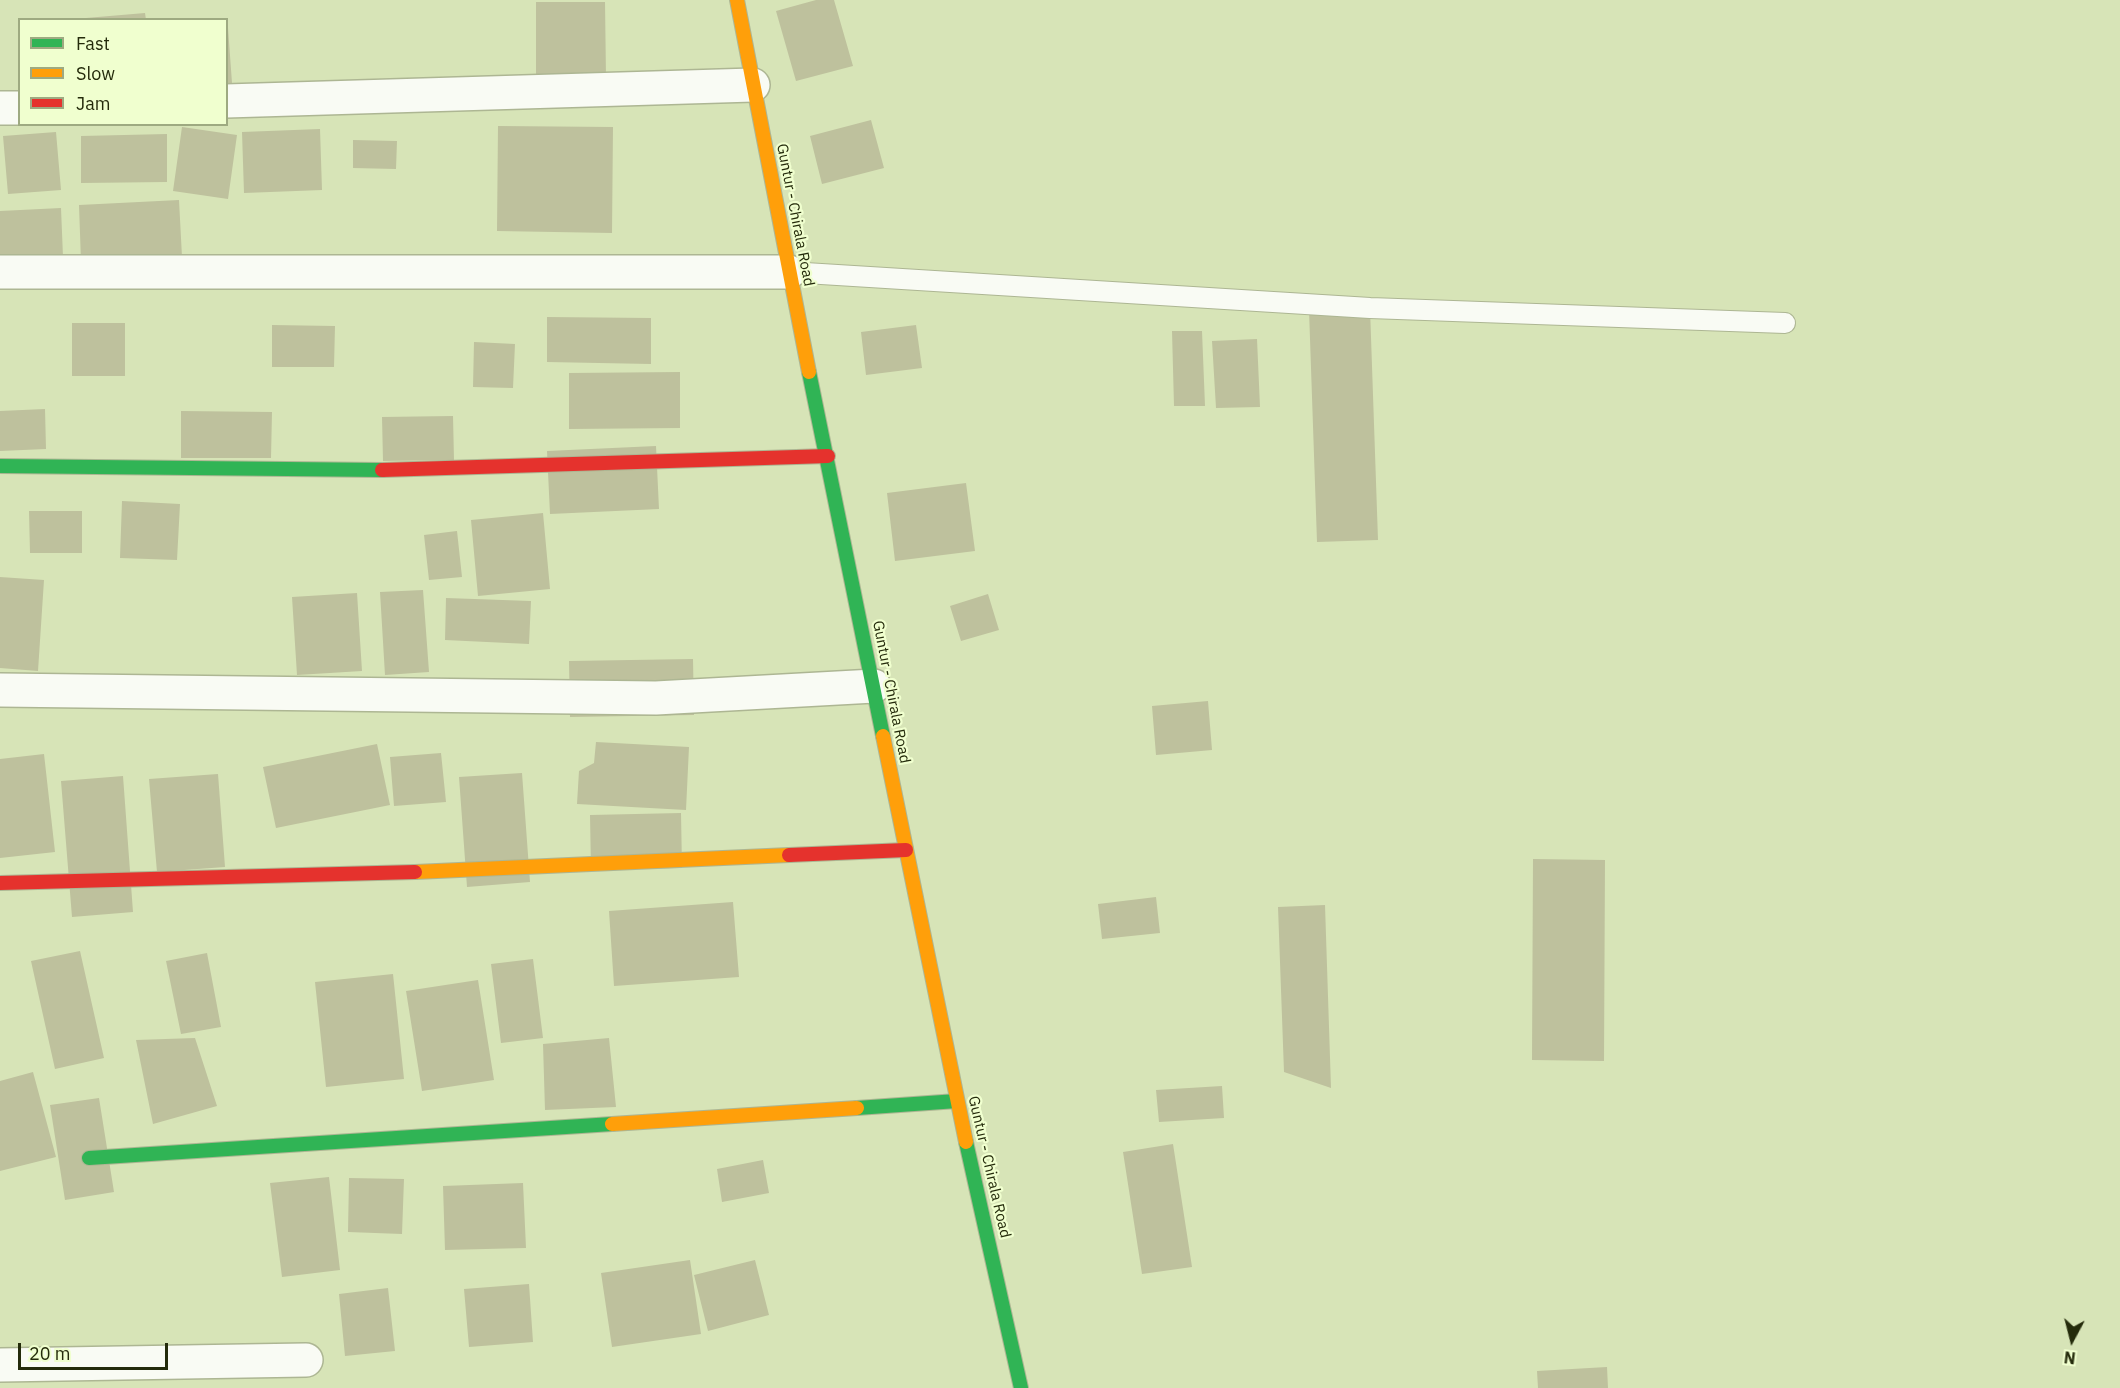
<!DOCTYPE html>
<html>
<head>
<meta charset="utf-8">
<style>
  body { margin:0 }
  #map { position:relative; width:2120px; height:1388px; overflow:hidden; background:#d7e4b7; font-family:"IBM Plex Sans",sans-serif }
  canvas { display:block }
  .legend { position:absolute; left:18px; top:18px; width:210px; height:108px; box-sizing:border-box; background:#f0ffcf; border:2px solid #9eaa81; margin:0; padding:8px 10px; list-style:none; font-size:18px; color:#242b0b }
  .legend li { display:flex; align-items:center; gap:12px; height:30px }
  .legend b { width:30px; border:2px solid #9eaa81 }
  .north { position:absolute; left:2042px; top:1310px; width:60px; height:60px; -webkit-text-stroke:4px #f0ffcf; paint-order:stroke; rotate:187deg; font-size:16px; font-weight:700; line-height:24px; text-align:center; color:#242b0b }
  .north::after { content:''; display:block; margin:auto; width:21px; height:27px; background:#242b0b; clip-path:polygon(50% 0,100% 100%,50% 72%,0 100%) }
  .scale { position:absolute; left:18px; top:1343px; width:150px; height:27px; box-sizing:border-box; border:3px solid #242b0b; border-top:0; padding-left:8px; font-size:18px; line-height:21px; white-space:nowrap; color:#242b0b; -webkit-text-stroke:4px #f0ffcf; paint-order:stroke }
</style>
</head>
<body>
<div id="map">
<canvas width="2120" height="1388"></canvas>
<ul class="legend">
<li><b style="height:8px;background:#30b455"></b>Fast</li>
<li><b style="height:8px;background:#ff9f0a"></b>Slow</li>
<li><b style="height:8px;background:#e5322d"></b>Jam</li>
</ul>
<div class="north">N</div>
<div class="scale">20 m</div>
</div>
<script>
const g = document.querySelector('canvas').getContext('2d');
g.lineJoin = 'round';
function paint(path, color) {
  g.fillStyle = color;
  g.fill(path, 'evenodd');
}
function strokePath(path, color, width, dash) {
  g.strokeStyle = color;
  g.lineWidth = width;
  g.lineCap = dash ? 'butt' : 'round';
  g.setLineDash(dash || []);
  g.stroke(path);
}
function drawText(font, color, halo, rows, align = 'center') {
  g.font = font + ' "IBM Plex Sans",sans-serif';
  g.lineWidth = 4.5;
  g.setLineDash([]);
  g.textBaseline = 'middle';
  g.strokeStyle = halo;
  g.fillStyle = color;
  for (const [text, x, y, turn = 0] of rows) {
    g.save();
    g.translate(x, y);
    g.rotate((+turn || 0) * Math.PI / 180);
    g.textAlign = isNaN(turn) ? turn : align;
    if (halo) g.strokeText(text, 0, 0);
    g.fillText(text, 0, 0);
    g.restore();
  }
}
const building = new Path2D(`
  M816,0h18l19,66 -57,15 -20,-70z
  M536,2h69l1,76h-70z
  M145,13l1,7h-59l-1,-2z
  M226,28h2l4,55h-6z
  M871,120l13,48 -62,16 -12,-48z
  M498,126l115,1 -1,106 -115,-2z
  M182,127l55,8 -9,64 -55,-8z
  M320,129l2,61 -78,3 -2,-61z
  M56,132l5,58 -53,4 -5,-58z
  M167,134v48l-86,1v-47z
  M353,140l44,1 -1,28 -43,-1z
  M179,200l3,57 -101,5 -2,-57z
  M61,208l2,49 -63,4v-50z
  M1370,308l8,232 -61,2 -8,-232z
  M547,317l104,1v46l-104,-2z
  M72,323h53v53h-53z
  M272,325l63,1 -1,41h-62z
  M916,325l6,43 -56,7 -5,-43z
  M1172,331h30l3,75h-31z
  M1257,339l3,68 -44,1 -4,-67z
  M474,342l41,2 -2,44 -40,-1z
  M680,372v56l-111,1v-56z
  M45,409l1,40 -46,2v-40z
  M181,411l91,1 -1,46h-90z
  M453,416l1,44 -71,1 -1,-44z
  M656,446l3,63 -109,5 -3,-63z
  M966,483l9,68 -80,10 -8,-68z
  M122,501l58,3 -3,56 -57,-2z
  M29,511h53v42h-52z
  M543,513l7,76 -72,7 -7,-76z
  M457,531l5,46 -33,3 -5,-45z
  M0,577l44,3 -6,91 -38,-3z
  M423,590l6,82 -44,3 -5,-83z
  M357,593l5,78 -65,4 -5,-78z
  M988,594l11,36 -38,11 -11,-35z
  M446,598l85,3 -2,43 -84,-4z
  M693,659l1,56 -124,2 -1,-56z
  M1208,701l4,49 -56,5 -4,-49z
  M596,742l93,5 -3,63 -109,-6 2,-33 15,-8z
  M377,744l13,61 -114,23 -13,-61z
  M441,753l5,49 -52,4 -4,-49z
  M44,754l11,98 -55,6v-99z
  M522,773l8,109 -63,5 -8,-110z
  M218,774l7,93 -68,5 -8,-93z
  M123,776l10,136 -61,5 -11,-136z
  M681,813l1,55 -91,2 -1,-55z
  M1533,859l72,1 -1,201 -72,-1z
  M1156,897l4,36 -58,6 -4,-35z
  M733,902l6,75 -125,9 -5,-75z
  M1325,905l6,183 -47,-16 -6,-165z
  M80,951l24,107 -49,11 -24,-108z
  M207,953l14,74 -40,7 -15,-73z
  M533,959l10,79 -42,5 -10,-79z
  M393,974l11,105 -78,8 -11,-105z
  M478,980l16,100 -72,11 -16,-100z
  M195,1038l22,68 -64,18 -17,-84z
  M609,1038l7,69 -71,3 -2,-66z
  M33,1072l23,85 -56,14v-90z
  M1222,1086l2,32 -65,4 -3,-32z
  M99,1098l15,94 -49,8 -15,-95z
  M1173,1144l19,123 -50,7 -19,-122z
  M763,1160l6,33 -47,9 -5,-33z
  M329,1177l11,93 -58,7 -12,-94z
  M349,1178l55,1 -2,55 -54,-2z
  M523,1183l3,65 -81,2 -2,-64z
  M690,1260l11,74 -89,13 -11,-74z
  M755,1260l14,55 -61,16 -14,-56z
  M529,1284l4,58 -64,5 -5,-58z
  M388,1288l7,63 -50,5 -6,-62z
  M1607,1367l1,21h-70l-1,-17z`);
const lane = new Path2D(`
  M789,272l581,36 415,15`);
const street = new Path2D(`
  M226,101l527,-16
  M0,108h20
  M0,272h789
  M0,690l656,8 218,-12
  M0,1365l306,-5`);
const fast = new Path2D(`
  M809,372l74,364
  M0,466l382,4
  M857,1108l100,-7
  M966,1142l55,246
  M89,1158l523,-34`);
const slow = new Path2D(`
  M737,0l72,372
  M883,736l83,406
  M415,872l374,-17
  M612,1124l245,-16`);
const jam = new Path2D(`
  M382,470l446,-14
  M789,855l117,-5
  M0,883l415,-11`);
const streetNames = [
  ["Guntur - Chirala Road",795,215,79],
  ["Guntur - Chirala Road",891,692,79],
  ["Guntur - Chirala Road",989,1167,77]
];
paint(building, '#bec19d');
strokePath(lane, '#adb693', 22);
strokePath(street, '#adb693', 36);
strokePath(fast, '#adb693', 16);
strokePath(slow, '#adb693', 16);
strokePath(jam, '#adb693', 16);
strokePath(lane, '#f9fbf4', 20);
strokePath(street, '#f9fbf4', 33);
strokePath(fast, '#30b455', 14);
strokePath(slow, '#ff9f0a', 14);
strokePath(jam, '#e5322d', 14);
drawText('15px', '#242b0b', '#f0ffcf', streetNames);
</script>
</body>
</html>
